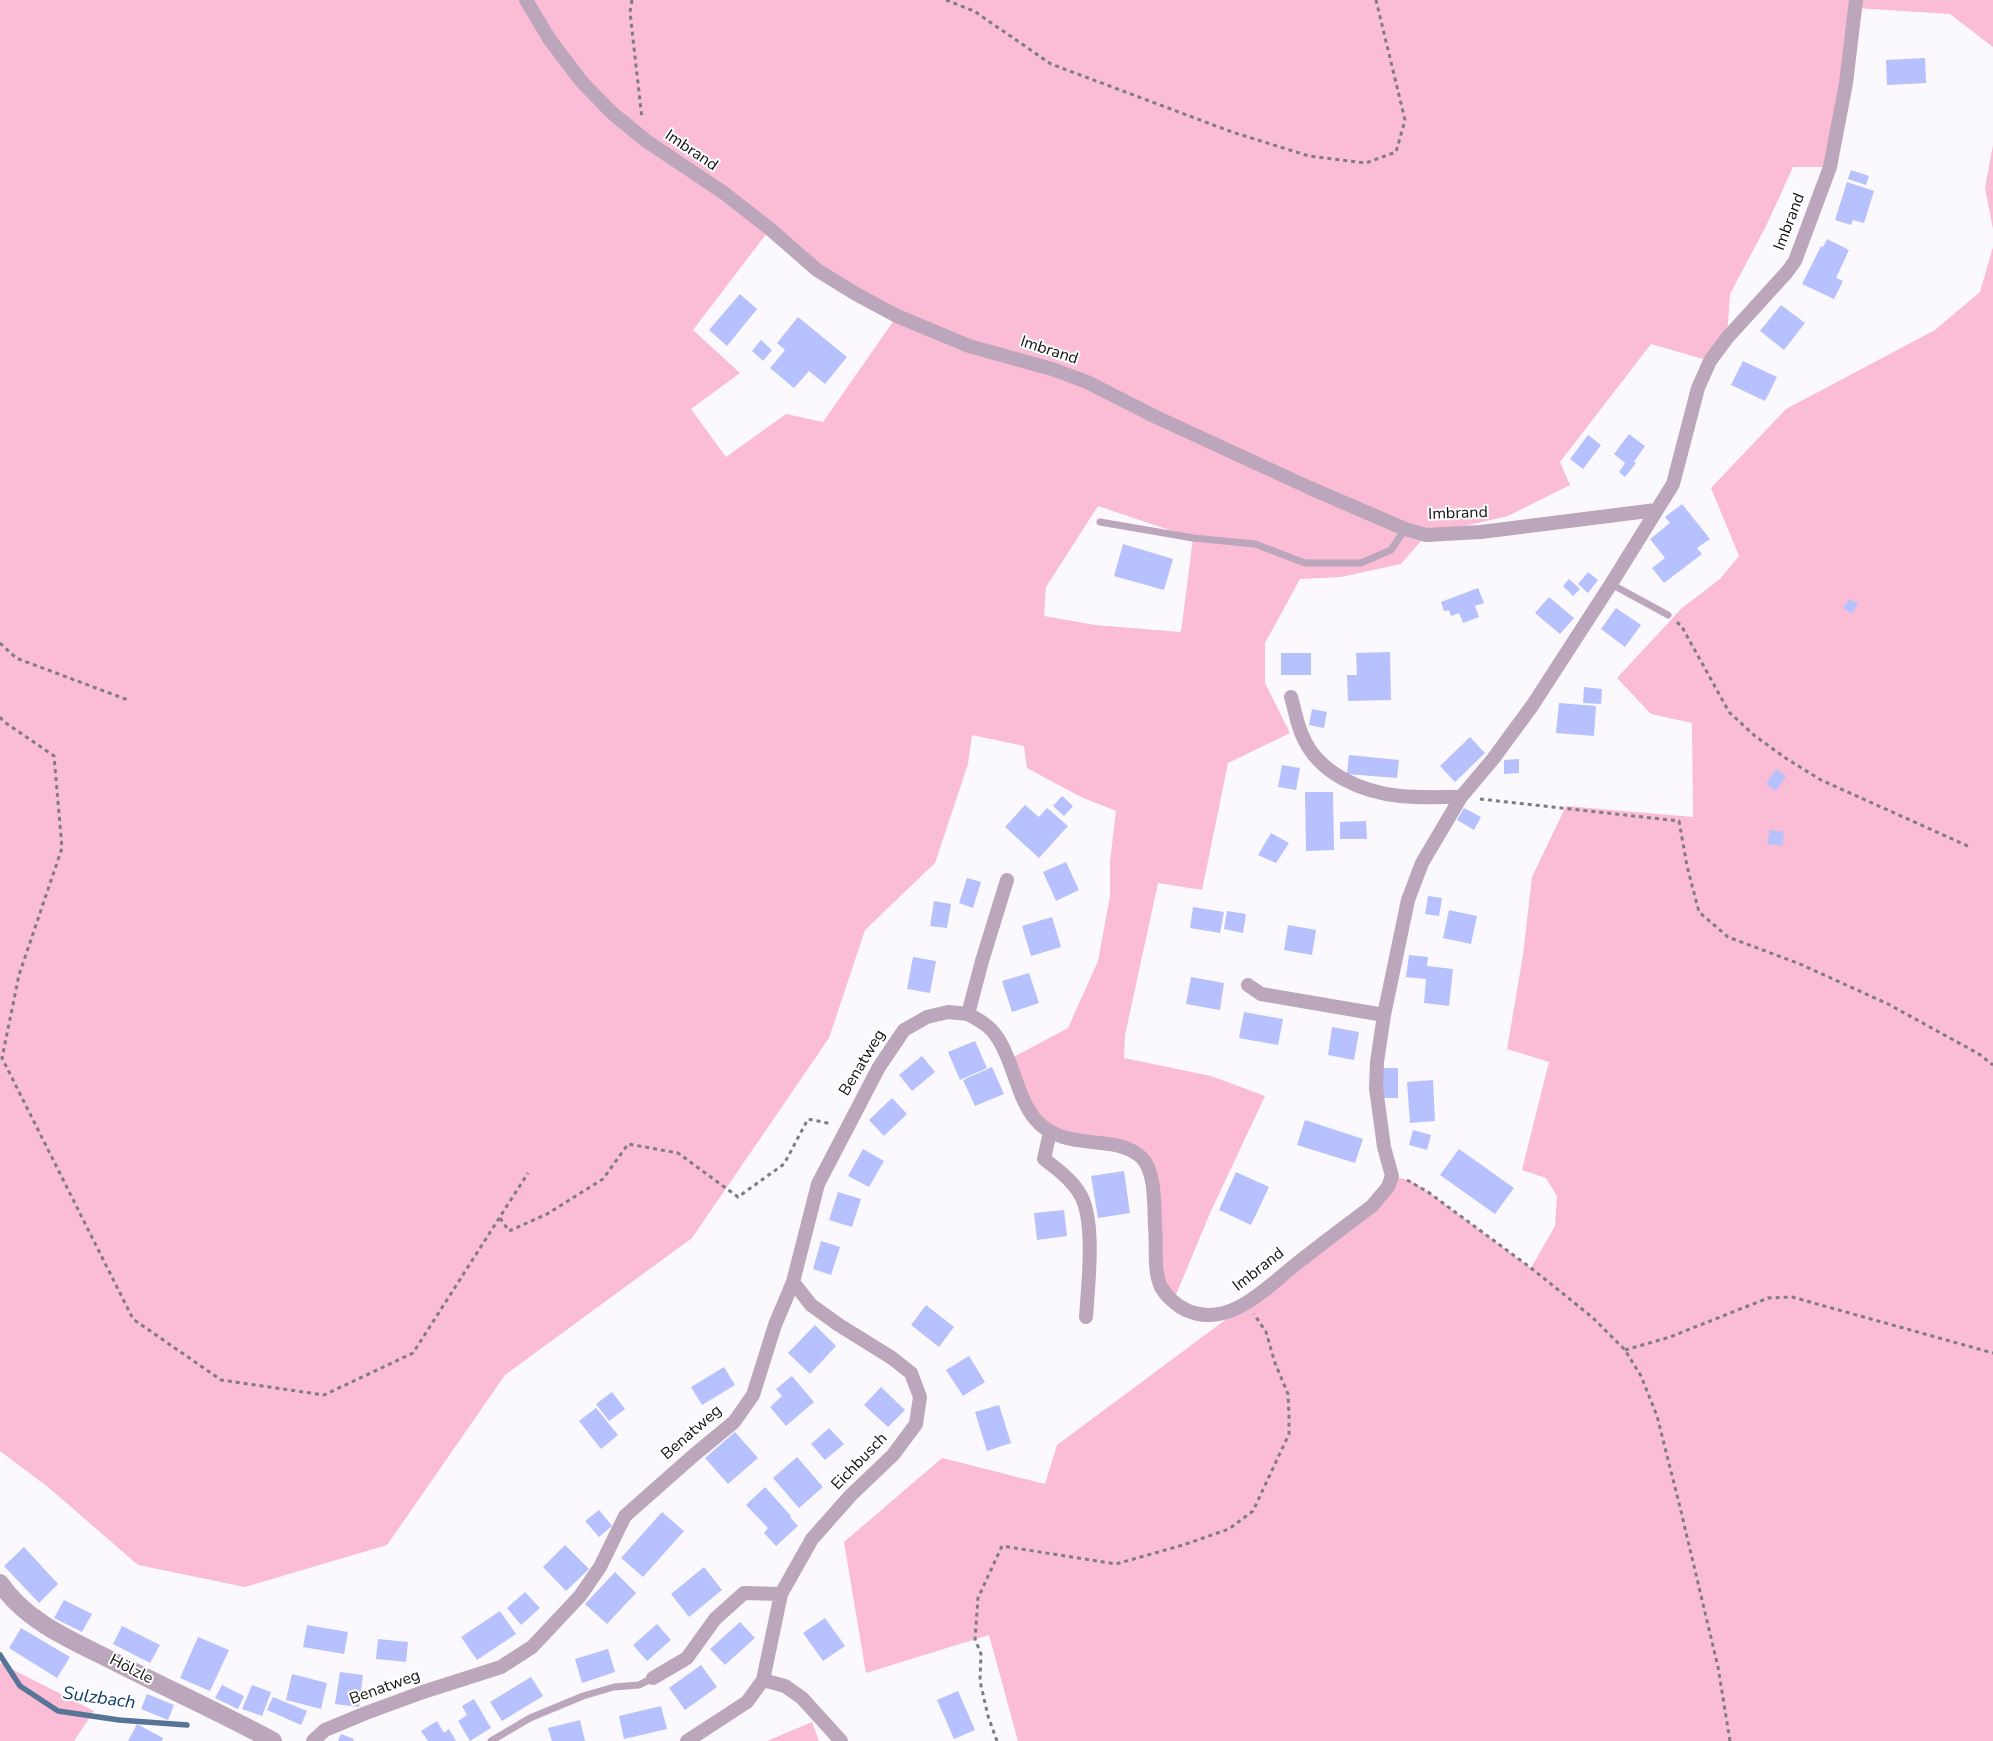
<!DOCTYPE html>
<html>
<head>
<meta charset="utf-8">
<style>
  body { margin:0 }
  canvas { display:block; background:#fbf9fd }
</style>
</head>
<body>
<canvas width="1993" height="1741"></canvas>
<script>
const g = document.querySelector('canvas').getContext('2d');
g.lineJoin = 'round';
function paint(path, color) {
  g.fillStyle = color;
  g.fill(path, 'evenodd');
}
function strokePath(path, color, width, dash) {
  g.strokeStyle = color;
  g.lineWidth = width;
  g.lineCap = dash ? 'butt' : 'round';
  g.setLineDash(dash || []);
  g.stroke(path);
}
function drawText(font, color, halo, rows, align = 'center') {
  g.font = font + ' "Nunito Sans",sans-serif';
  g.lineWidth = 4;
  g.setLineDash([]);
  g.textBaseline = 'middle';
  g.strokeStyle = halo;
  g.fillStyle = color;
  for (const [text, x, y, turn = 0] of rows) {
    g.save();
    g.translate(x, y);
    g.rotate((+turn || 0) * Math.PI / 180);
    g.textAlign = isNaN(turn) ? turn : align;
    if (halo) g.strokeText(text, 0, 0);
    g.fillText(text, 0, 0);
    g.restore();
  }
}
const green = new Path2D(`
  M0,0h1993v47l-43,-33 -94,-6 -26,159h-37l-26,57 -37,70 -3,44 -17,23 -59,-17 -91,118 10,23 -62,31 -82,19 -25,29 -60,13 -41,2 -35,64v40l25,50 -62,30 -26,127 -44,-7 -33,152 -1,23 87,18 54,20 -55,117 -37,89 -11,-14 -19,-129 -65,-18 -41,-20 -29,-61 60,-32 30,-67 12,-65v-34l6,-51 -35,-14 -54,-29 -3,-22 -52,-11 -4,29 -33,99 -70,67 -36,108 -137,200 -187,137 -118,170 -142,42 -107,-22 -90,-78 -48,-36zM770,229l86,65 41,22 -74,106 -37,-8 -60,43 -35,-48 49,-36 -47,-43zM1098,506l95,32 -12,94 -86,-7 -51,-9 2,-29z
  M1993,145v84l-8,-41z
  M1993,247v1494h-975l-29,-106 -123,38 -22,-131 98,-84 103,26 12,-39 191,-142 124,-97 20,-30 19,5 17,11 103,76 24,-42 2,-30 -11,-18 -24,-8 27,-108 -42,-13 16,-94 9,-78 34,-71 127,11 -1,-94 -41,-9 -34,-36 65,-70 38,-29 19,-23 -28,-68 75,-79 149,-79 45,-38z
  M0,1663l94,48 -20,30h-74z
  M812,1722l7,19h-52z`);
const stream = new Path2D(`
  M0,1655l20,31 38,25 61,9 68,5`);
const building = new Path2D(`
  M1925,58l1,25 -39,2 -1,-25z
  M1851,170l18,6 -3,9 -18,-6z
  M1847,182l27,9 -10,32 -11,-3 -2,5 -16,-5z
  M1827,239l22,11 -13,28 7,3 -9,18 -32,-15 19,-38 2,1z
  M740,294l17,15 -30,37 -18,-16z
  M1781,305l24,18 -21,27 -24,-19z
  M798,317l49,40 -22,27 -16,-13 -15,17 -24,-20 15,-18 -8,-7z
  M761,340l11,10 -9,11 -11,-10z
  M1743,361l34,16 -12,24 -34,-16z
  M1629,434l16,12 -11,16 2,1 -11,14 -6,-5 6,-9 -11,-9z
  M1588,435l13,10 -18,24 -13,-10z
  M1682,504l28,35 -13,9 5,6 -38,29 -12,-15 13,-10 -15,-19 20,-16 -5,-6z
  M1123,544l50,15 -9,31 -50,-14z
  M1588,572l10,8 -10,13 -10,-9z
  M1569,579l11,10 -7,7 -10,-10z
  M1478,588l6,15 -9,3 4,11 -16,6 -4,-10 -8,3 -2,-6 -5,1 -3,-9z
  M1549,597l25,21 -14,16 -25,-21z
  M1849,599l9,5 -6,10 -9,-6z
  M1616,608l25,17 -16,22 -24,-18z
  M1390,652l1,48 -43,1 -1,-26h10l-1,-22z
  M1281,653h30v22h-30z
  M1584,687l18,2 -1,15 -18,-1z
  M1559,703l37,3 -2,30 -38,-3z
  M1312,709l15,3 -3,16 -15,-3z
  M1470,737l15,16 -30,29 -15,-16z
  M1349,755l50,5 -2,18 -50,-4z
  M1519,759v14l-15,1v-14z
  M1282,765l18,3 -4,22 -18,-3z
  M1776,769l10,7 -10,15 -10,-7z
  M1305,792h28l1,58 -28,1z
  M1062,796l11,10 -9,10 -11,-10z
  M1025,805l14,12 8,-9 21,18 -29,32 -34,-31z
  M1464,808l17,9 -7,13 -17,-10z
  M1366,821l1,18h-27v-17z
  M1770,830l14,2 -2,14 -15,-2z
  M1271,833l18,10 -13,20 -18,-8z
  M1066,862l13,28 -23,11 -13,-29z
  M967,878l14,4 -8,26 -14,-5z
  M1428,896l14,2 -3,18 -14,-2z
  M934,901l17,3 -4,24 -17,-2z
  M1193,907l31,5 -4,21 -30,-5z
  M1449,910l28,6 -6,28 -28,-6z
  M1227,911l19,3 -3,19 -19,-4z
  M1052,917l9,30 -30,9 -9,-30z
  M1288,925l28,5 -4,25 -28,-5z
  M1409,955l19,2 -1,9 26,3 -4,37 -25,-3 2,-24 -20,-2z
  M913,957l23,4 -6,32 -23,-4z
  M1029,973l10,30 -27,9 -10,-31z
  M1191,977l33,6 -4,27 -34,-6z
  M1244,1012l39,7 -5,26 -39,-7z
  M1332,1027l27,5 -5,28 -26,-5z
  M975,1041l12,27 -27,12 -12,-28z
  M922,1056l13,16 -23,19 -13,-16z
  M992,1067l12,27 -29,12 -12,-26z
  M1383,1068h15v30h-15z
  M1433,1080l2,41 -25,2 -3,-41z
  M892,1098l15,16 -23,22 -15,-16z
  M1305,1120l58,19 -8,24 -58,-18z
  M1413,1130l18,5 -4,15 -18,-5z
  M863,1149l21,12 -15,26 -21,-11z
  M1459,1149l55,39 -19,26 -55,-39z
  M1124,1171l6,42 -32,5 -7,-42z
  M1236,1172l33,15 -18,38 -32,-15z
  M838,1192l23,7 -9,28 -23,-7z
  M1064,1210l3,26 -30,4 -3,-27z
  M821,1241l19,6 -9,28 -18,-6z
  M926,1305l28,22 -15,20 -28,-22z
  M815,1325l21,21 -26,28 -22,-21z
  M969,1356l16,26 -22,14 -17,-26z
  M724,1367l11,18 -33,20 -11,-18z
  M792,1376l22,26 -28,24 -16,-19 12,-11 -6,-7z
  M881,1387l24,23 -17,17 -24,-22z
  M612,1392l13,17 -16,12 -13,-17z
  M999,1405l12,38 -24,8 -12,-39z
  M596,1408l22,27 -17,14 -22,-28z
  M829,1428l15,16 -19,16 -14,-16z
  M735,1432l23,26 -30,26 -23,-26z
  M797,1457l26,30 -24,21 -26,-30z
  M765,1487l26,29 -1,1 8,9 -22,20 -12,-13 4,-5 -22,-23z
  M599,1510l13,16 -13,11 -14,-16z
  M662,1512l22,19 -41,46 -22,-19z
  M565,1545l24,24 -23,22 -23,-24z
  M24,1547l34,37 -19,19 -35,-37z
  M704,1567l18,23 -33,27 -18,-23z
  M615,1572l21,21 -29,31 -22,-20z
  M525,1592l15,16 -19,17 -14,-17z
  M64,1600l28,14 -10,18 -28,-14z
  M500,1611l16,23 -39,26 -16,-23z
  M825,1618l20,28 -22,15 -20,-28z
  M740,1622l15,16 -30,27 -15,-16z
  M657,1624l14,16 -24,21 -14,-16z
  M307,1625l41,7 -4,22 -41,-7z
  M122,1626l38,19 -10,18 -37,-19z
  M21,1628l49,29 -13,21 -48,-30z
  M198,1637l31,13 -19,41 -30,-13z
  M378,1639l30,3 -2,20 -30,-3z
  M608,1649l7,23 -33,11 -7,-24z
  M701,1665l16,22 -32,23 -16,-22z
  M340,1672l23,3 -4,32 -24,-3z
  M292,1674l35,9 -6,26 -35,-9z
  M531,1677l12,19 -41,25 -12,-19z
  M222,1685l22,11 -6,13 -23,-11z
  M252,1685l19,7 -9,24 -20,-7z
  M958,1691l17,39 -21,9 -17,-39z
  M147,1694l27,11 -6,15 -27,-11z
  M273,1697l34,14 -6,14 -34,-15z
  M474,1699l17,29 -21,13 -12,-20 9,-6 -5,-9z
  M661,1706l6,23 -43,10 -5,-23z
  M580,1720l5,21h-33l-4,-13z
  M437,1721l7,12 5,-4 7,12h-28l-7,-10z
  M137,1724l26,14 -1,3h-34z
  M341,1734l13,5 -1,2h-15z`);
const path = new Path2D(`
  M632,0l-2,12 12,107
  M946,0l28,11 77,53 181,68 77,24 57,7 30,-11 9,-32 -29,-120
  M1677,622l5,5 47,85 26,24 32,23 34,21 149,67
  M0,643l16,15 112,42
  M0,717l3,4 51,35 8,92 -43,127 -17,83 131,261 88,61 103,15 89,-42 115,-180
  M1480,799l199,22 8,45 12,46 29,25 72,27 88,40 91,50 14,11
  M1407,1180l21,12 103,76 61,49 33,33 16,26 16,40 22,87 39,164 12,74
  M500,1218l9,13 38,-17 56,-35 25,-35 50,9 60,44 46,-33 24,-45 24,5
  M1625,1350l45,-13 98,-39 24,-1 201,56
  M997,1741l-9,-25 -8,-35 1,-27 -6,-15 3,-41 24,-52 114,18 67,-19 46,-16 24,-18 36,-77v-18l-1,-22 -13,-31 -9,-31 -12,-18`);
const service = new Path2D(`
  M1100,522l93,16 62,6 50,19h56l30,-13 14,-21
  M1611,584l57,31
  M491,1741l39,-23 53,-22 31,-9 25,-2 14,-7`);
const minor = new Path2D(`
  M526,0l24,40 32,42 29,30 34,28 79,53 46,36 47,41 39,24 41,22 72,30 83,23 35,13 69,35 154,71 95,41 21,6 55,-3 175,-22
  M1291,697c4,13 6,28 12,40 16,37 59,55 97,59 20,2 41,1 61,1
  M1248,985l13,9 123,21
  M968,1014c11,6 22,12 29,23 17,25 19,58 38,82 29,35 82,13 107,39 14,14 12,50 13,69 2,19 -2,43 6,60 5,9 16,19 25,23 45,20 82,-25 114,-49 24,-19 48,-37 72,-55l16,-19 4,-11 -8,-29 -8,-59 1,-26 7,-47 24,-115 14,-37 39,-66 32,-38 39,-53 79,-122 62,-100 25,-96 12,-27 17,-23 60,-66 8,-11 35,-94 16,-84 10,-83
  M1050,1132l-6,27c13,10 28,21 36,35 16,27 8,91 6,123
  M653,1678l34,-20 28,-39 29,-26 37,1
  M763,1680l18,-86 31,-55 39,-44 42,-40 23,-31 4,-27 -9,-24 -19,-15 -53,-33 -28,-20 -18,-23
  M313,1741l12,-11 41,-17 57,-21 78,-25 31,-20 48,-51 20,-29 25,-51 69,-61 40,-33 19,-27 22,-70 18,-43 25,-98 61,-117 25,-37 23,-13 21,-5 20,2 14,-53 25,-81
  M687,1741l60,-39 16,-22 22,6 17,12 39,43`);
const tertiary = new Path2D(`
  M0,1583c27,40 74,58 115,79 53,27 106,51 158,79`);
const streetNames = [
  ["Imbrand",691,151,34],
  ["Imbrand",1790,222,-69],
  ["Imbrand",1049,351,18],
  ["Imbrand",1458,514,-2],
  ["Benatweg",863,1063,-59],
  ["Imbrand",1259,1270,-38],
  ["Benatweg",692,1433,-41],
  ["Eichbusch",860,1462,-46],
  ["Hölzle",131,1670,27],
  ["Benatweg",385,1688,-20]
];
const waterNames = [
  ["Sulzbach",99,1699,8]
];
paint(green, '#fbbcd6');
strokePath(stream, '#577597', 5.5);
paint(building, '#b6c1fd');
strokePath(path, '#7e7d80', 3, [4, 4]);
strokePath(service, '#bca6bb', 7);
strokePath(minor, '#bca6bb', 14);
strokePath(tertiary, '#bca6bb', 18);
drawText('16px', '#121213', '#fff', streetNames);
drawText('italic 18px', '#0e3d6a', '#fff', waterNames);
</script>
</body>
</html>
